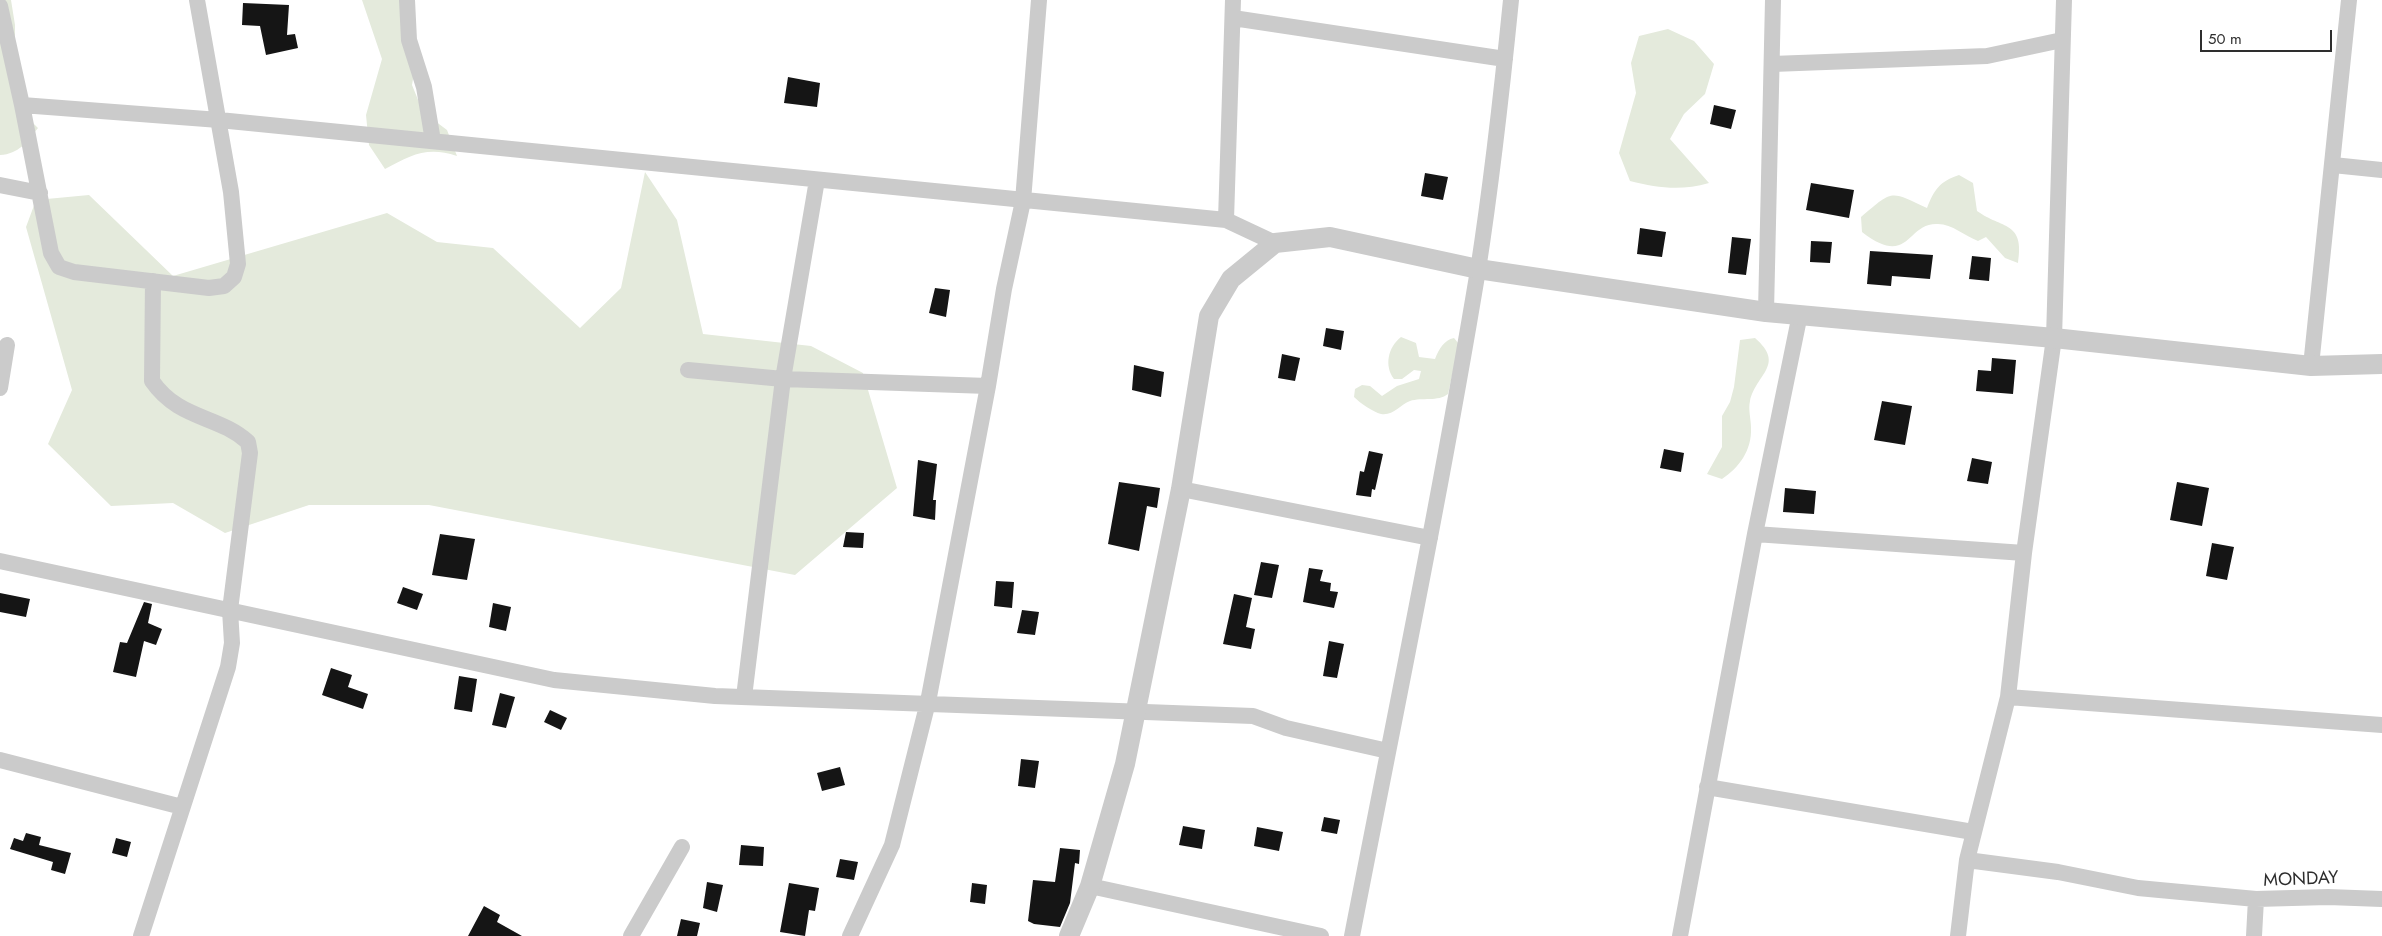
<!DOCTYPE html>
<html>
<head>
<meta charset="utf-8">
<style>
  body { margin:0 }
  #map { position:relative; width:2382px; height:936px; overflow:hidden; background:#fff; font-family:Jost,sans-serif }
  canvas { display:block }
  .scale { position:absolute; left:2200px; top:30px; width:132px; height:22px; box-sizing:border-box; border:2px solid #2e2e2e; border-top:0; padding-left:6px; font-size:15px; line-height:18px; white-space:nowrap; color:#2e2e2e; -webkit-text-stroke:4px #fff; paint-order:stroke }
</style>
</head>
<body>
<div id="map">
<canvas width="2382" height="936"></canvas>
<div class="scale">50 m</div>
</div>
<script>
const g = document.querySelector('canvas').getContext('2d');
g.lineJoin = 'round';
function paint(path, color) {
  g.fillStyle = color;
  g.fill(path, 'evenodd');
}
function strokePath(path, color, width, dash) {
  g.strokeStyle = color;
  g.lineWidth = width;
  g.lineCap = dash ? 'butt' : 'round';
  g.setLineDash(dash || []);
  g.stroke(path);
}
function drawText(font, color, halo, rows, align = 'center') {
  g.font = font + ' Jost,sans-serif';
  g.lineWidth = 5;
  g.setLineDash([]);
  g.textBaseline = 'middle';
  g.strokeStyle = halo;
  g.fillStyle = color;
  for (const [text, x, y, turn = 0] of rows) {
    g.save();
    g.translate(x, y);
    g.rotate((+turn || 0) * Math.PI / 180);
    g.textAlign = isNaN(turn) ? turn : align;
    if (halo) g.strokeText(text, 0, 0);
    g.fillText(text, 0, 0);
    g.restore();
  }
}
const green = new Path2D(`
  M0,0h11l4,25v32l13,61 10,10c-11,14 -19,26 -38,27z
  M362,0h40l15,56 -5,29 11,27 24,18 10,26c-30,-10 -46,-1 -72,13l-16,-24 -3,-30 16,-56z
  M1668,29l26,12 20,23 -9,30 -21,20 -14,25 39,44c-28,8 -51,5 -79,-2l-11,-28 17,-60 -5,-30 8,-27z
  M645,172l32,48 26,114 108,12 52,27 34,115 -102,87 -366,-70h-120l-84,28 -52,-30 -62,3 -63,-62 24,-54 -46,-163 10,-27 53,-5 84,81 214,-63 50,29 56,6 87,80 41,-40z
  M1959,175l14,8 4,28c25,18 48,10 41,52l-13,-5 -19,-21 -8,4c-13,-5 -26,-17 -40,-17 -32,-2 -28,45 -76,8l-1,-15c32,-27 28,-27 66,-9 7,-18 13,-27 32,-33z
  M1401,337l15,6 3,14 16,2c4,-10 9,-19 19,-21l5,6 -11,50c-10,8 -26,3 -38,7 -10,4 -17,15 -29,13 -8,-2 -21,-11 -27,-17l1,-8 7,-4 8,1 12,10 15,-10 22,-7 2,-8 -7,-1 -12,9h-8c-10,-13 -6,-32 7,-42z
  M1755,338c31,27 1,36 -5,63 -2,8 1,19 1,27 1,22 -12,40 -29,51l-15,-5 15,-27v-31l8,-14 4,-15 6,-47z`);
const building = new Path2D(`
  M243,3l46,2 -2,30 8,-1 3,14 -32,7 -6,-29 -18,-1z
  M788,77l32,6 -3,24 -33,-4z
  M1714,105l22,5 -5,19 -21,-5z
  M1425,173l23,4 -5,23 -22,-4z
  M1811,183l43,7 -5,28 -43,-8z
  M1640,228l26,4 -4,25 -25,-3z
  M1732,237l19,2 -5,36 -18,-2z
  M1811,241l21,1 -2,21 -20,-1z
  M1870,251l63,4 -3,24 -38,-3 -1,10 -24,-2z
  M1972,256l19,2 -2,23 -20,-2z
  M935,288l15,2 -4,27 -17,-4z
  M1326,328l18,3 -3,19 -18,-4z
  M1282,354l18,4 -5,23 -17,-3z
  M1992,358l24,2 -3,34 -37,-3 2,-21 13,1z
  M1134,365l30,7 -3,25 -29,-7z
  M1882,401l30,5 -7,39 -31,-5z
  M1664,449l20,4 -3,19 -21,-4z
  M1369,451l14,3 -8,36 -3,-1 -1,8 -15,-2 4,-24 4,1z
  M1972,458l20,4 -4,22 -21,-3z
  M918,460l19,4 -4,36h3l-1,20 -22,-4z
  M1119,482l41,6 -3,20 -10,-2 -8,45 -31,-7z
  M2177,482l32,6 -7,38 -32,-6z
  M1785,488l31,3 -2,23 -31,-2z
  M846,532l18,1 -1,15 -20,-1z
  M440,534l35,5 -8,41 -35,-5z
  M2212,543l22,4 -7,33 -21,-4z
  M1261,562l18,3 -7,33 -18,-3z
  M1309,568l14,2 -3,11 11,2 -1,8 8,1 -4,16 -31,-6z
  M996,581l18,1 -2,26 -18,-2z
  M403,587l20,7 -6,16 -20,-7z
  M0,593l30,6 -4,18 -26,-5z
  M1234,594l18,4 -6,29 9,2 -4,20 -28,-5z
  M144,602l8,2 -4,19 14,6 -6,16 -12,-4 -8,36 -23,-5 7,-30 7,1z
  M493,603l18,4 -5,24 -17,-4z
  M1022,610l17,2 -4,23 -18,-2z
  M1329,641l15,3 -7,34 -14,-2z
  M331,668l21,7 -4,12 20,7 -5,15 -41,-14z
  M459,676l18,3 -5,33 -18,-3z
  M500,693l15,4 -9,31 -14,-3z
  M550,710l17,8 -6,12 -17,-8z
  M1021,759l18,2 -4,27 -17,-2z
  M840,767l5,18 -23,6 -5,-18z
  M1324,817l16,3 -3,14 -16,-3z
  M1183,826l22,4 -3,19 -23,-4z
  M1257,827l26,5 -4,19 -25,-5z
  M26,833l15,4 -2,8 32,8 -6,21 -14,-4 2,-8 -43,-13 4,-11 9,3z
  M116,838l15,4 -4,15 -15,-4z
  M741,845l23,2 -1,19 -24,-1z
  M1060,848l20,2 -1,14 -4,-1 -5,40 -10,24 -26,-3 -6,-3 5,-41 22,2z
  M840,859l18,3 -4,18 -18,-3z
  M707,882l16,3 -6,27 -14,-4z
  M789,883l30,5 -4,23 -6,-1 -4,26 -25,-4z
  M972,883l15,2 -2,19 -15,-2z
  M484,906l16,9 -3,7 25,14h-54z
  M681,919l19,4 -3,13h-20z`);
const minor = new Path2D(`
  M407,0l2,40 15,47 9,54
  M1233,0l-7,220 49,23
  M0,6l22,99 29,148 8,14 15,5 135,16 15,-2 10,-9 4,-13 -7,-72 -34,-192
  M1233,18l272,41
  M1772,64l215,-8 75,-16
  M22,105l197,15 1007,100
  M2333,165l49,5
  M0,185l40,8
  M1766,312l7,-312
  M2311,366l38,-366
  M688,370l95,9 205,7
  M0,388l7,-43
  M1181,489l249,49
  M1755,534l269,19
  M0,561l554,119 161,16 538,20 33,12 102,23
  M744,697l39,-318 34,-199
  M2008,697l374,28
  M0,760l182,47
  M1707,787l266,45
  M1967,860l91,12 80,16 118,11 72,-2 54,2
  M1090,886l231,50
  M141,936l87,-269 4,-24 -2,-33 20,-157 -2,-11c-30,-27 -69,-22 -96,-61l1,-100
  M631,936l51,-89
  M850,936l42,-91 36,-143 60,-316 16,-97 19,-88 16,-201
  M1352,936c43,-222 89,-443 126,-666 14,-90 24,-180 33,-270
  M1680,936l75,-402 45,-220
  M1958,936l9,-76 41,-163 16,-144 30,-215 10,-338
  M2254,936l2,-37`);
const tertiary = new Path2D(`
  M1069,936l21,-50 35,-122 56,-275 28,-173 22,-37 44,-36 55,-6 148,32 288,43 288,26 257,28 71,-2`);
const streetNames = [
  ["MONDAY",2301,880,-2]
];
paint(green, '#e4eadc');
paint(building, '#151515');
strokePath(minor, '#cbcbcb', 16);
strokePath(tertiary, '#cbcbcb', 20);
drawText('18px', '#2e2e2e', '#fff', streetNames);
</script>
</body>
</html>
